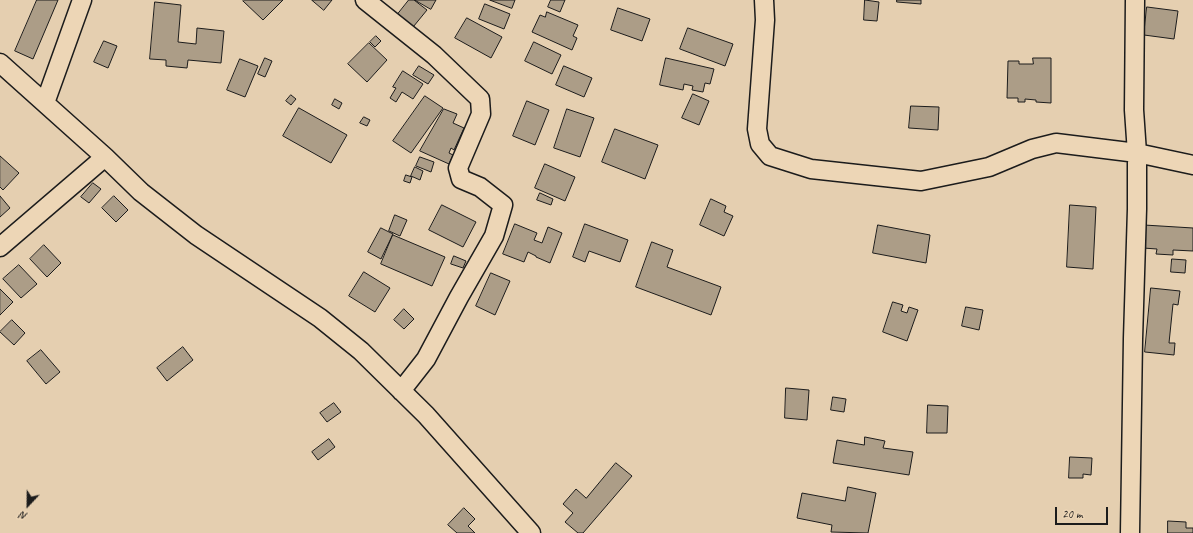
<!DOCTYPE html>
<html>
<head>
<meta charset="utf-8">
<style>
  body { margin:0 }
  #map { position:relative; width:1193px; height:533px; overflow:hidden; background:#e5cfb0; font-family:Caveat,sans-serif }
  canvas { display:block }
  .north { position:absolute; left:8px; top:485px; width:40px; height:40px; -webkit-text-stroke:3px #edd6b6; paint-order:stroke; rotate:202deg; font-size:11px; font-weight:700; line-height:16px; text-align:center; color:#1c1c1c }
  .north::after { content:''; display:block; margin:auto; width:14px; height:18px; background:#1c1c1c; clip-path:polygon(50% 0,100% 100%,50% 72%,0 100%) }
  .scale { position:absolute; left:1055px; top:507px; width:53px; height:18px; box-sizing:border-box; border:2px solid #1c1c1c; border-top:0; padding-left:5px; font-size:12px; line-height:14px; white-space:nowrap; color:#1c1c1c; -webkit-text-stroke:3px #edd6b6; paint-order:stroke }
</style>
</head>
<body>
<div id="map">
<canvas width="1193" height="533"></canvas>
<div class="north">N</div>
<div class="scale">20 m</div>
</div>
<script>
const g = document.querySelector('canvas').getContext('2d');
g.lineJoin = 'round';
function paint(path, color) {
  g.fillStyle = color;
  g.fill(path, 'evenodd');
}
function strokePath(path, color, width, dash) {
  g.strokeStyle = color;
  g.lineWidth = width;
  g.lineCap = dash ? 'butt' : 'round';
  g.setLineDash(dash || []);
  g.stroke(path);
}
const building = new Path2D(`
  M37,0h21l-25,59 -18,-8z
  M244,0h39l-20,20 -20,-19z
  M312,0h20l-8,10z
  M409,0h5l13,10 -18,22 -15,-13z
  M415,0h21l-5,9z
  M490,0h25l-3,8z
  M551,0h14l-5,12 -12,-5z
  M865,0l14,2 -2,19 -13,-1z
  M897,0h24v4l-24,-2z
  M155,2l26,3 -3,37 18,2 1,-16 27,3 -3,32 -33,-3 -1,8 -21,-2v-6l-16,-1z
  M485,4l25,10 -6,15 -25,-10z
  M1147,7l31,4 -4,28 -30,-4z
  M618,8l32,11 -8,22 -31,-11z
  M547,12l31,13 -5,11 4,2 -5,12 -40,-18 8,-17 5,2z
  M467,18l35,19 -11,21 -36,-20z
  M688,28l45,16 -8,22 -45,-17z
  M376,36l5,5 -6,6 -5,-5z
  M104,41l13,5 -9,22 -14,-6z
  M534,42l27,13 -9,19 -27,-13z
  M369,43l18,17 -20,22 -19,-18z
  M265,58l7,3 -7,16 -7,-3z
  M666,58l48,11 -4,15 -5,-1 -2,9 -11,-2 1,-4 -9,-2 -1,6 -23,-5z
  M1033,58h18v45l-15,-1v-2l-11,-1v3h-7v-4h-11l1,-37h11v3h14z
  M240,59l18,7 -13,31 -18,-7z
  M419,66l15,9 -6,9 -15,-9z
  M564,66l28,12 -8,19 -28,-12z
  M403,71l20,13 -10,15 -11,-7 -6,10 -6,-4 6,-10 -3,-1z
  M693,94l16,7 -10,24 -17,-7z
  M291,95l5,4 -5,6 -5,-4z
  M425,96l18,12 -32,45 -18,-12z
  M335,99l7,4 -3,6 -7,-4z
  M527,101l22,9 -14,35 -22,-9z
  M911,106l28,1 -1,23 -29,-2z
  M299,108l48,27 -16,28 -48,-27z
  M444,109l13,5 -4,9 11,5 -10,22 -3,-2 -2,5 4,2 -4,9 -29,-13z
  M567,109l27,9 -14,39 -26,-9z
  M364,117l6,3 -3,6 -7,-3z
  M615,129l43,16 -13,34 -43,-17z
  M0,156l19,17 -16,17 -3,-3z
  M420,157l14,5 -3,10 -15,-6z
  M545,164l30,13 -10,24 -30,-13z
  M415,167l8,4 -3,9 -9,-4z
  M406,175l6,2 -2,6 -6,-2z
  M93,183l8,6 -12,14 -8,-6z
  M540,193l13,6 -2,6 -14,-5z
  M0,196l10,12 -10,9z
  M114,196l14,14 -12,12 -14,-14z
  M711,199l15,7 -2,6 9,4 -9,20 -24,-11z
  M442,205l34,17 -13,25 -34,-17z
  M1070,205l26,2 -3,62 -26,-2z
  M395,215l12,5 -7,16 -11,-5z
  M515,224l22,9 -3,7 8,3 6,-16 14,6 -12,30 -14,-6v-1l-8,-4 -4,10 -21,-8z
  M585,224l43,16 -8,22 -31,-11 -4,11 -12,-5z
  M878,225l52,10 -4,28 -53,-10z
  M1144,225l49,3v23l-20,-1v5l-17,-1 1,-5 -14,-1z
  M381,228l12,6 -12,25 -13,-7z
  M393,235l52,22 -13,29 -51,-22z
  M652,242l21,8 -6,17 54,20 -10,28 -75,-28z
  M44,245l17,18 -14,14 -17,-18z
  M454,256l12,5 -3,7 -12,-4z
  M1172,259l14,1 -1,13 -14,-1z
  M19,265l18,19 -16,14 -18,-19z
  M364,272l26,16 -15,24 -26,-16z
  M491,273l19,8 -15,34 -19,-9z
  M1151,288l29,3 -2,14 -5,-1 -4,39h6l-1,12 -29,-3z
  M0,289l13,13 -13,13z
  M893,302l10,3 -2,6 6,2 2,-6 9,3 -11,31 -24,-9z
  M966,307l17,3 -4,20 -17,-4z
  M404,309l10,10 -10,10 -10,-9z
  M12,320l13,13 -11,12 -14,-13z
  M183,347l10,13 -26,21 -10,-13z
  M41,350l19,22 -14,12 -19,-23z
  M786,388l23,2 -2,30 -22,-2z
  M833,397l13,2 -2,13 -13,-2z
  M334,403l7,9 -14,10 -7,-9z
  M928,405l20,1 -1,27h-20z
  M865,437l20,4 -2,7 30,4 -4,23 -76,-12 4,-23 27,5z
  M329,439l6,8 -17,13 -6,-8z
  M1070,457l22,1 -1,17 -8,-1v4h-14z
  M616,463l16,13 -49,57h-5l-13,-11 8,-9 -10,-9 13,-15 10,9z
  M848,487l28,6 -8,40 -37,-1 1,-7 -35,-7 5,-25 43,8z
  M464,508l11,11 -7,7 7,7h-18l-9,-8z
  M1168,521l18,1v6h7v5h-25z`);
const street = new Path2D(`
  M365,0l69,55 46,44 1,15 -23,54 3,11 19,8 23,18 -9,31 -35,61 -33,62 -25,32
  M764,0l1,20 -8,109 3,15 10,12 41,13 110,12 68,-14 43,-18 24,-6 81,10 56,12
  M0,63l105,94 36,35 55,43 124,83 41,33 65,64 105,118
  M45,103l37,-103
  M0,247l105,-90
  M1130,533l3,-194 4,-130v-56l-3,-43 1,-110`);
paint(building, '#ac9d87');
strokePath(building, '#1c1c1c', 1);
strokePath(street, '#1c1c1c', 21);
strokePath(street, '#edd6b6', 18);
</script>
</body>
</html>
